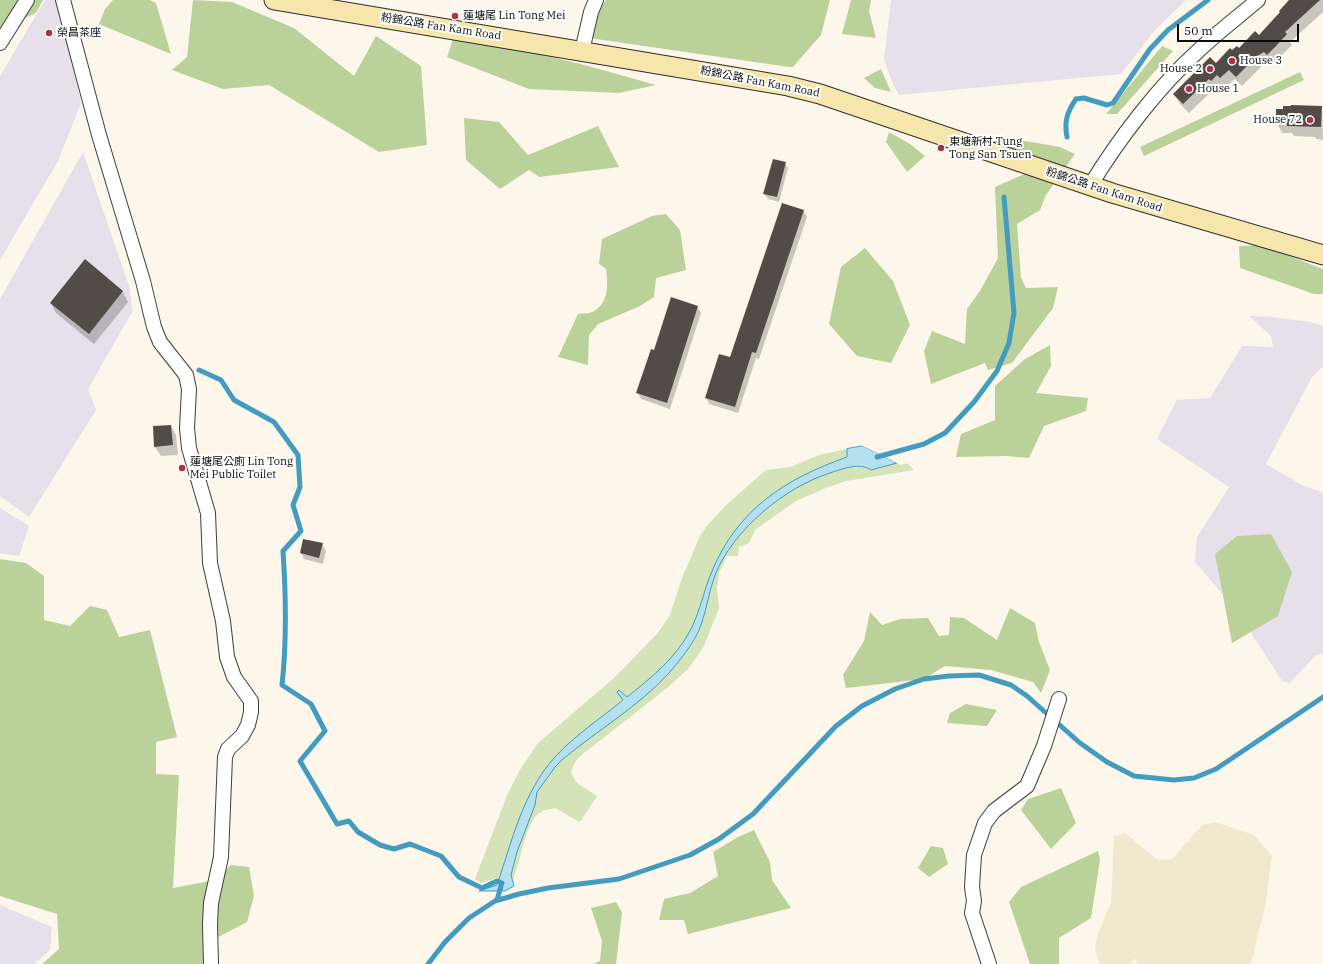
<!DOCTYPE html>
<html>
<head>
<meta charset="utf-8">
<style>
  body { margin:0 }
  #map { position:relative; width:1323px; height:964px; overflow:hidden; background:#fdf7eb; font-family:"IBM Plex Serif",serif }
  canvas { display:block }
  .scale { position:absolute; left:1177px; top:24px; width:122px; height:18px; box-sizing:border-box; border:2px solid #0b0b0b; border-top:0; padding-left:5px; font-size:12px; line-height:14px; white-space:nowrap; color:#0b0b0b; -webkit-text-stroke:3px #fff; paint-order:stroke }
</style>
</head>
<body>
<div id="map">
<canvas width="1323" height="964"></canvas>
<div class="scale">50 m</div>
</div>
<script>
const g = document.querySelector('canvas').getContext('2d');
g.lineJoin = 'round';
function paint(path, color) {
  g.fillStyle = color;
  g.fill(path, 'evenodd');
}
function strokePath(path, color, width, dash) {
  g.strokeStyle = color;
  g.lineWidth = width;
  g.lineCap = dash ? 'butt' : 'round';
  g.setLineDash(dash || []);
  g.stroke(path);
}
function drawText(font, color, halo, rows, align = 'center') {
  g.font = font + ' "IBM Plex Serif","Noto Sans TC",serif';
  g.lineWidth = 4;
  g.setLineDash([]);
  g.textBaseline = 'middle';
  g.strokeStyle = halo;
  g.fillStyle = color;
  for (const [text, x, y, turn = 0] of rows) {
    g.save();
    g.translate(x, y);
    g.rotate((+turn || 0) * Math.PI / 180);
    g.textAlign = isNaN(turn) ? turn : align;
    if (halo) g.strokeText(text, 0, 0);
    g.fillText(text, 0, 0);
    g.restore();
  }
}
const industrial = new Path2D(`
  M45,0h14l22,103 -23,58 -58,99v-184z
  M891,0h295l-31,30 -34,44 -222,21 -9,-18 -6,-18z
  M83,152l47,137 2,23 -44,77 8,21 -67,107 -29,-21v-197z
  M1249,316l22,1 40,5 12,4v40l-11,11 -46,87 36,21 21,8v161l-7,1 -26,28 -8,-2 -45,-70 -42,-49 2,-25 32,-50 -72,-48 20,-39 33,-2 32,-52 31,1 -2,-11z
  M0,508l29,18 -10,30 -19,-3z
  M0,905l52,22 -2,23 -16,14h-34z`);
const farmland = new Path2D(`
  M1215,822l39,13 18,21 -7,51 -14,57h-113l-4,-6 -2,6h-32l-5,-14 2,-14 14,-33 3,-67 11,-3 33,27 14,-1 30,-34z`);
const green = new Path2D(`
  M847,449v8l8,11 41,-5 5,2 6,-2 7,7 -68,11 -20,7 -30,13 -41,29 -6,13 -10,4 -1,9h-11l-8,17 -2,15 2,20 -16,40 -15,21 -21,19 -88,69 -5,7 -3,9 6,10 20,13 -17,26 -25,-14c-6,1 -13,2 -18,7 -13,12 -16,50 -26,68l-15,-5 -15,5 -6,-4 33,-86 13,-25 17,-25 76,-65 43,-44 13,-19 12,-37 18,-42 6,-9 19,-21 41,-36 24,-3 29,-12z`);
const forest = new Path2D(`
  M0,0h43l-7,13 -24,11 -12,13z
  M113,0h37l6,3 15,51 -72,-30 6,-15z
  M193,0l39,2 62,26 60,48 22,-40 45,30 6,79 -48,7 -110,-67 -46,4 -51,-19 15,-13z
  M606,0h224l-9,35 -28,32h-4l-200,-29 8,-26z
  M851,0h20l-2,11 7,27 -34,-4z
  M453,39c70,8 137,27 203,46l-37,8 -90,-4 -82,-32z
  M1162,46l11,5 -56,63h-11z
  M881,69l10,23 -16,-4 -11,-10z
  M1300,72l4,8 -160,76 -4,-9z
  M464,118l35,4 29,33 70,-29 21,41 -80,10 -10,-7 -29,19 -34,-29z
  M889,132l21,12 15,12 -18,16 -21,-30z
  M1002,137l58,10 15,7 -29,41 -6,15 -23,14 4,54 5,10 32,-1 -5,21 -41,55 -24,7 -3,-7 -54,21 -7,-33 8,-20 33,13 2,-35 13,-18 18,-33 -3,-71 34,-15 -45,-25z
  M666,214l14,16 6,40 -30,8 -2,19 -14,9 -42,18 -9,11 -1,30 -30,-8 20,-43c5,-1 12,0 16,-3 15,-8 14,-28 12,-42l-7,-5 3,-25 50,-23z
  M1261,245l62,24v25h-9l-74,-26 -1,-22z
  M865,248l28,33 17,44 -19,38 -34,-7 -28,-32 12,-57z
  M1050,345l1,21 -15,27 52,5 -2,13 -42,15 -15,32 -22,-2 -51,1 5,-23 34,-14v-34l30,-27z
  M1271,534l21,38 -14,44 -46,27 -17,-89 22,-18z
  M0,559l26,4 18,13v44l26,6 20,-20 17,4 12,27 31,-7 27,107 -21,5v32l23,1 -6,113 42,-8 16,-15 18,2 5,29 -7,26 -36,19 -2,23h-167l17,-15 -2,-35 -57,-18z
  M1010,608l25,15 4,19 11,28 -9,23 -8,-11 -42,-12 -46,-4 -21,13 -78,9 -3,-13 21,-34 6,-29 12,13 18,-6 28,-1 11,18 10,-1 1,-18 14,1 33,22z
  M966,704l31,6 -10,16 -40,-3 3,-10z
  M1061,788l15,35 -25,26 -30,-39 7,-11z
  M754,830l16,32 2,18 19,28 -103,26 -4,-14h-25l5,-21 26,-6 28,-17 -5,-24 25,-15z
  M931,846l12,2 5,16 -19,13 -11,-9z
  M1098,851l2,9 -9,58 -32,20v26h-29l-21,-62 12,-15z
  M616,902l6,10 -6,52h-23l7,-3 2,-20 -11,-33z`);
const water = new Path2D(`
  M863,446l34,17 -26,7c-11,-8 -29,-1 -41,3 -45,14 -97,57 -115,102 -6,16 -8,33 -14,50 -6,17 -20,34 -32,48 -30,33 -71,57 -106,86l-8,8 -18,25 -2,13 -18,47 -6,23 3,11 -9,5h-26l18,-6c15,-44 26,-93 58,-128 20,-22 45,-38 68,-57l-6,-8 2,-2 8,7c25,-20 49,-39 64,-68 9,-18 13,-39 21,-58 26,-62 73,-92 135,-114v-8z`);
const pier = new Path2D(`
  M864,444l34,18 1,2 -38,-19z`);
const shadow = new Path2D(`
  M1288,0h35v12l-33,30 2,3 -19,19 -3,-3 -8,5 -20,20 -7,-7 -9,8 -3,-3 -6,6 -2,-2 -26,25 -9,-9 -6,-10 58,-43 7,-2 20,-13 29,-32z
  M1322,106l1,34 -7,-1 -1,-2 -21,-1 -2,-3h-10l-5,-10v-13z
  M785,163l3,5 -9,34 -11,-3 -4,-6z
  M783,204l21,7 3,6 -48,142 -3,-1 -18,55 -29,-9 -3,-7 24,-38z
  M85,261l38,31 5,10 -34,42 -38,-31 -5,-10z
  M697,306l4,7 -31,96 -29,-10 -3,-6z
  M171,426l5,9 2,20 -17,1 -6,-9z
  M322,544l4,7 -3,13 -19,-5 -3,-6z`);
const stream = new Path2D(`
  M1067,137c-3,-15 0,-25 9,-38l8,-1 23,7 6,-2 37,-54 18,-19 40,-30
  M199,370l22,10 13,20 40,22 24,33 2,32 -7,18 8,26 -18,20c3,45 4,89 -1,134l29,19 14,27 -25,30 37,63 12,-3 9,11 22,13 14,4 16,-5 31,12 18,21 23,11 15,-7 5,2
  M877,457l47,-13 21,-11 29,-31 23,-31 12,-28 5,-30 -10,-116
  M497,900l4,-14
  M428,964l17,-22 24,-24 26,-17 24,-7 29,-6 71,-9 71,-24 29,-16 34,-25 83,-88 26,-20 33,-17 29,-10 25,-3 30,-1 32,10 16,11 53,47 27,19 27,14 40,4 20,-2 22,-9 107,-72`);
const building = new Path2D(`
  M1289,0h31l-35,32 2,2 -11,12 -9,9 -3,-3 -7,4 -21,21 -7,-7 -9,8 -3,-3 -6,6 -2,-2 -26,25 -10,-10 37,-37 6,6 14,-15 2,2 5,-4 2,2 16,-17 4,4 21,-23 -1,-1z
  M1291,105l31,1 -1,21 -34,-1v-2l-11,-1v-14h7v-3h8z
  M773,159l13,3 -9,35 -14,-3z
  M782,203l22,7 -48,143 -4,-1 -17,55 -30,-9 14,-44 11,3z
  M85,259l38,32 -34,43 -39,-31z
  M671,297l27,9 -31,97 -31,-10 15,-44 3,1z
  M171,425l2,20 -19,2 -1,-21z
  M303,539l20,4 -4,15 -19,-5z`);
const minor = new Path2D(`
  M63,0l36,135 44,146 11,46 6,15 26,33 3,14 -2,39 2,20 19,65 2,50 13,58 4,36 7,20 17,24v11l-3,13 -6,11 -14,13 -3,8 -4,100 -10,46 -1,22 1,39
  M0,43l27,-43
  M582,51l9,-39 5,-12
  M1090,186c28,-46 68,-99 108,-135 19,-18 40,-34 60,-51
  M989,964l-17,-51 2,-12 -2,-14 2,-32 11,-32 9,-12 33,-25 17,-40 15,-47`);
const secondary = new Path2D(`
  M274,0l514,86 32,8 292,99 211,62`);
const markers = [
  [455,16,4,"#ac3246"],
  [49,33,4,"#ac3246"],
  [1232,61,4,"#ac3246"],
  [1210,69,4,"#ac3246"],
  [1189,89,4,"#ac3246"],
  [1310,120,4,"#ac3246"],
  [941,148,4,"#ac3246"],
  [182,468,4,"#ac3246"]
];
const poiNames = [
  ["蓮塘尾 Lin Tong Mei",463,16],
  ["榮昌茶座",57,33],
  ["House 3",1240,61],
  ["House 2",1202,69,"right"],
  ["House 1",1197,89],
  ["House 72",1302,120,"right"],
  ["東塘新村 Tung",949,142],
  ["Tong San Tsuen",949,155],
  ["蓮塘尾公廁 Lin Tong",190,462],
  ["Mei Public Toilet",190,475]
];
const streetNames = [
  ["粉錦公路 Fan Kam Road",441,27,9],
  ["粉錦公路 Fan Kam Road",760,82,11],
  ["粉錦公路 Fan Kam Road",1104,190,18]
];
paint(industrial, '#e7dfe9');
paint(farmland, '#f0e9ce');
paint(green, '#d4e3b8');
paint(forest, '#bad299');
paint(water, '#b4e0ef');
strokePath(water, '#439cbf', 1);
paint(pier, '#fdf7eb');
paint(shadow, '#0003');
strokePath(stream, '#439cbf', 5);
paint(building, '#524b48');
strokePath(minor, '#3e3e3e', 16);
strokePath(secondary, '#2d2d2d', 21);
strokePath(minor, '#fff', 14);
strokePath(secondary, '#f7e6ac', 19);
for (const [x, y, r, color] of markers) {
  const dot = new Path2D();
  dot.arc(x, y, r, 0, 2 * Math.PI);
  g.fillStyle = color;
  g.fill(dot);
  strokePath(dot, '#fff', 1.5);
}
drawText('11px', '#0b0b0b', '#fff', poiNames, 'left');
drawText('11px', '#0b0b0b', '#fff', streetNames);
</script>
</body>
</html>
